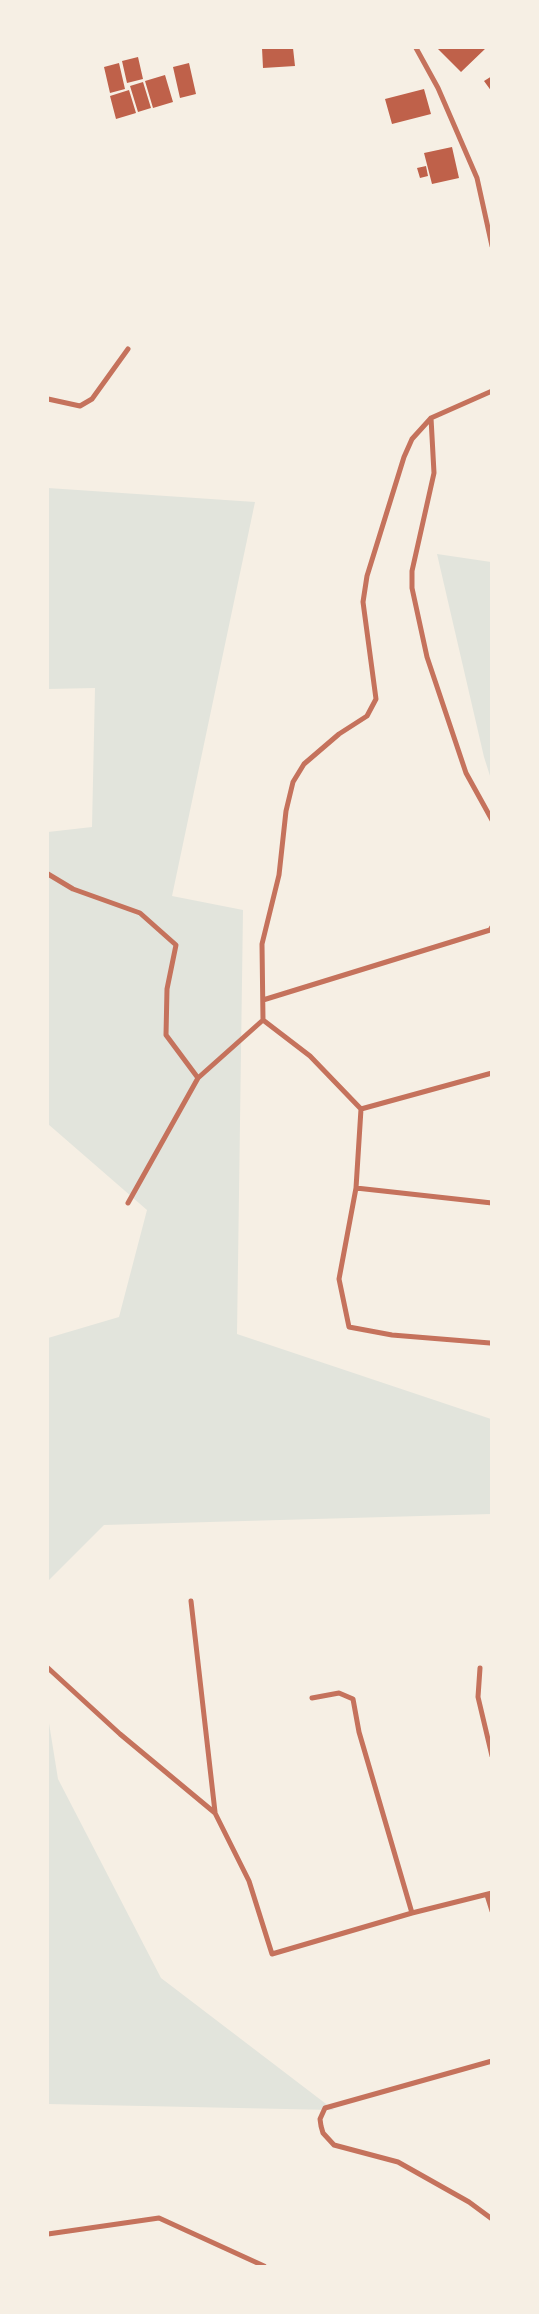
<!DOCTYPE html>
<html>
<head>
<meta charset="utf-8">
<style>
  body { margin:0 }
  #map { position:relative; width:539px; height:2314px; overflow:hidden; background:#f6efe4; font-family:Spectral,serif }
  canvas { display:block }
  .frame { position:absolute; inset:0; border:49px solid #f6efe4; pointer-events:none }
</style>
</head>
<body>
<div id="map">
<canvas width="539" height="2314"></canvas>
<div class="frame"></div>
</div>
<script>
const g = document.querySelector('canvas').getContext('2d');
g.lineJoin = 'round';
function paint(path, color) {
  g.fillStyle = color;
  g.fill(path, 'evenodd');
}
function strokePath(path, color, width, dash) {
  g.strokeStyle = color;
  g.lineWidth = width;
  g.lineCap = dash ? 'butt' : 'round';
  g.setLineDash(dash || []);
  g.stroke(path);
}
const green = new Path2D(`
  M48,488l207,14 -83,394 71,14 -6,424 254,85v95l-387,11 -56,56v-243l71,-21 28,-107 -99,-86v-292l44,-5 3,-139 -47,1z
  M437,554l54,8v217l-7,-22z
  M48,1717l10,62 103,199 173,132 -286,-6z`);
const building = new Path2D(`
  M262,48h31l2,18 -32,2z
  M437,48h49l-25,24z
  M138,57l5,22 -16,4 -5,-22z
  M119,63l6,26 -15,4 -6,-26z
  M189,63l7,31 -16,4 -7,-31z
  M165,75l8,27 -20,6 -8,-27z
  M492,76v16l-8,-11z
  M143,82l8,26 -13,4 -8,-26z
  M424,89l7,25 -39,10 -7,-25z
  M129,90l7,23 -20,6 -6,-23z
  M452,147l7,31 -27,6 -8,-31z
  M426,166l2,10 -8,2 -3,-10z`);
const minor = new Path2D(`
  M416,48l22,40 39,90 15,68
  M48,399l32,7 12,-7 36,-50
  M431,418l3,55 -22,98v17l15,69 39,116 26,47
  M48,874l25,15 67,24 36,32 -9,44 -1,46 32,43
  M263,1000l227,-70 2,-3
  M361,1109l131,-36
  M356,1188l136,15
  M128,1203l70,-125 65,-58
  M490,1343l-98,-8 -43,-8 -10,-48 17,-91 5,-79 -51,-53 -47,-36 -1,-76 17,-69 7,-64 7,-29 11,-18 35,-30 28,-18 9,-17 -13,-97 4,-26 37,-119 8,-18 19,-21 61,-27
  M191,1601l24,211
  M48,1668l72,66 95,79 34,68 23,73 140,-41 80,-20
  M480,1668l-2,29 14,59
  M312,1698l27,-5 14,6 6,33 53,181
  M487,1895l5,16
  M492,2061l-167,47 -5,11 1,7 2,7 11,12 64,17 71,40 23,17
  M48,2234l111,-16 105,48`);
paint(green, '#e2e4dc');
paint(building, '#bf614a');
strokePath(minor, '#c5725c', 5);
</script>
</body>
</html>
